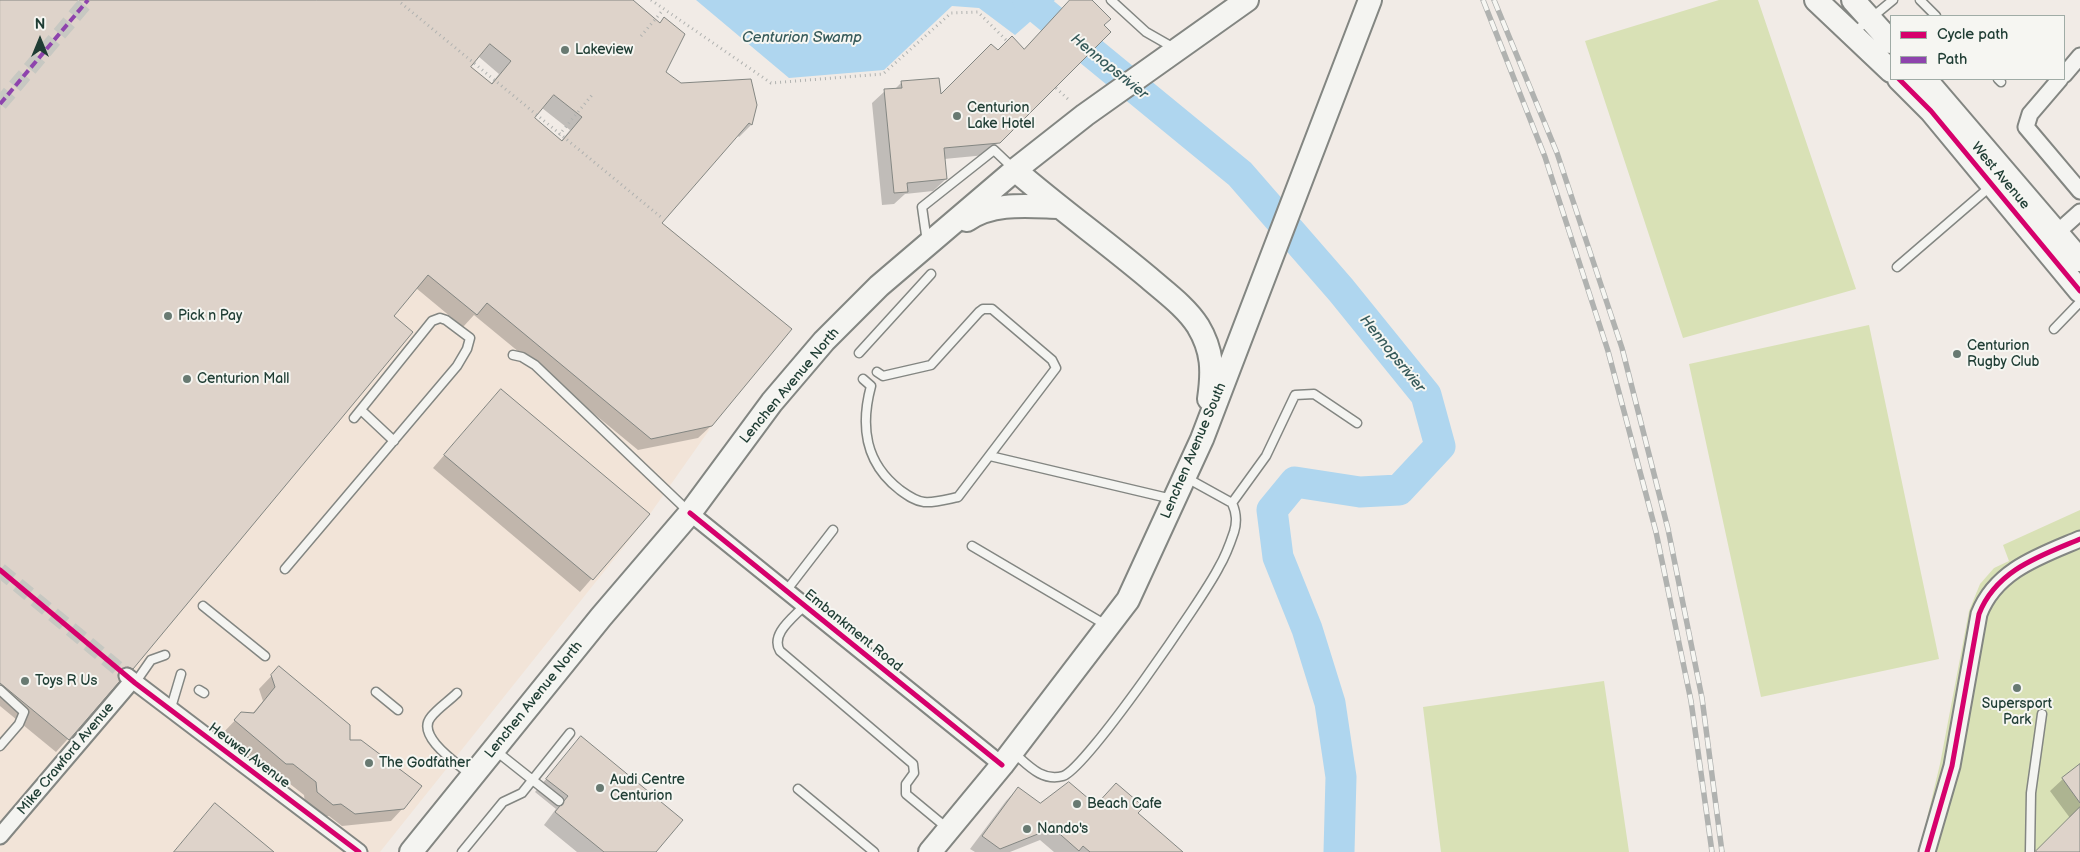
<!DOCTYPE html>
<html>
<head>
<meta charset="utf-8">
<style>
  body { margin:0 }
  #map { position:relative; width:2080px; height:852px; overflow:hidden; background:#f1ebe6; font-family:"Balsamiq Sans",sans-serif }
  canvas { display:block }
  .legend { position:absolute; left:1890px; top:15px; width:175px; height:65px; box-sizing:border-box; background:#f6f6f2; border:1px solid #a0aca6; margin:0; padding:6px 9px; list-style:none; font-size:15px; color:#1f3d34 }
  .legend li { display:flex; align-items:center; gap:10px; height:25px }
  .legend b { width:25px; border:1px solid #a0aca6 }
  .north { position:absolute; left:15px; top:15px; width:50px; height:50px; -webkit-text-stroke:4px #f6f6f2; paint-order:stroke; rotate:0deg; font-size:14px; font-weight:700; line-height:20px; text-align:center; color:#1f3d34 }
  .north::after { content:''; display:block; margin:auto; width:18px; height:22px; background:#1f3d34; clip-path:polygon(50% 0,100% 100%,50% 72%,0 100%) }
</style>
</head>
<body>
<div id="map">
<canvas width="2080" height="852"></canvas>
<ul class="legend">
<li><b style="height:6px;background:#d6006c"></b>Cycle path</li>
<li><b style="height:6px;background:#8e44ad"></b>Path</li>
</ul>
<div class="north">N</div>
</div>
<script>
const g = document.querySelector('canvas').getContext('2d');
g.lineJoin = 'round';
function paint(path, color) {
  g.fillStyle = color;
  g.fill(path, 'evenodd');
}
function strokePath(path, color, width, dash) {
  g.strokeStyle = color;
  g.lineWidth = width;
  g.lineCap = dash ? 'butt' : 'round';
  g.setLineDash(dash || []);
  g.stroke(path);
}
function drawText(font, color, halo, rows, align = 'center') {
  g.font = font + ' "Balsamiq Sans",sans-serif';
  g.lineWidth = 4;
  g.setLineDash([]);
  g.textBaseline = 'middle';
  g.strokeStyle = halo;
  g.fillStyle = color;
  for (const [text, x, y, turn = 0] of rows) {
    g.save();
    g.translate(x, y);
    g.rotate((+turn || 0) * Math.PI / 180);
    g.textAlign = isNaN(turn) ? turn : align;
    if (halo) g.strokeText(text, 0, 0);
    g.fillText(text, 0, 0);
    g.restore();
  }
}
const built = new Path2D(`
  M0,0l399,7 393,322 -80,97 -62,88 -270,338h-380z`);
const green = new Path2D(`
  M1719,0h39l98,289 -173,49 -98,-297z
  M1869,325l70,334 -178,38 -72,-333z
  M2080,510v342h-161l21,-88 29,-153 11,-27 14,-16 15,-7 -6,-16z
  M1604,681l25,171h-188l-18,-145z`);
const water = new Path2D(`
  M696,0h359l-40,35 -36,-27 -27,-2 -68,64 -95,8z`);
const shadow = new Path2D(`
  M0,0h631l34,72 15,13 76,20 -5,20 -12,12 -2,-2 -76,88 50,203 -13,12 -60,12 -164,-135 -11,12 -47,-39 -24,29 -260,351 -76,84 -56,-46zM478,56l21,18 -8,10 -21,-17zM542,108l28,22 -9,11 -28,-23z
  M1071,0h19l12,25 7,7 -123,123 -42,4 2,20 -13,12 -28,3 -11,10 -12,1 -10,-102 13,-12 9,-1 8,-8 38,14 58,-44 26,-2z
  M501,390l147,124 -68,78 -147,-124z
  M279,668l70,73 54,67 -12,13 -49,5 -13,-10h-9l-15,-12 -1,-9 -24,-19h-7l-50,-43 19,-20 10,1 11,-13 -4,-12z
  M581,738l74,114h-78l-33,-27 12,-16 -21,-17z
  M2080,767v85h-43l33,-34 -20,-27 13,-12z
  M1018,788l22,17 56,1 41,7 44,39h-127l-14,-12 -30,12h-35l-5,-3 36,-48z`);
const river = new Path2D(`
  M1028,0l212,174 101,116 85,105 14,51 -41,44 -39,2 -65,-10 -23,28 6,47 29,72 23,74 11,74 -2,75`);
const building = new Path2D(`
  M0,0h633l27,23 4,-6 21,17 -19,38 15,11 70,-4 6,26 -5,20 -3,-2 -87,100 130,106 -80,97 -61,13 -164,-136 -10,12 -49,-40 -34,41 19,16 -280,337 -5,-2 -8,3 -2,5 2,6 -51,59 -69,-57zM490,44l21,17 -19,23 -21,-17zM554,95l28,22 -20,24 -27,-23z
  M1070,0h22l19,19 -7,6 7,7 -111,111 -56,5 3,31 -40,4 1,9 -14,1 -10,-104 18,-1 -1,-7 38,-3 2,16 50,-50 7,6 14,-14 12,13z
  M501,389l149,125 -57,66 -149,-125z
  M279,666l71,59v15h11l61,46 -18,23 -49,5 -14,-10 -8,1 -16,-13 -1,-10 -23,-18h-7l-52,-44 7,-8 13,1 21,-26 -4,-12z
  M581,736l102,84 -27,32h-52l-49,-40 13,-16 -22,-17z
  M2080,764v39l-18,-25z
  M1069,782l27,23 20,-22 28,24 -6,6 45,39h-93l-7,-6 -4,5 -26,-23 -53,21 -18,-13 36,-49 22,16z
  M215,803l59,49h-100z
  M2080,807v45h-44v-1z`);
const streetTunnel = new Path2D(`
  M0,104l88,-104
  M0,570l127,106`);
const path = new Path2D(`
  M651,0l120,83 112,-9 68,-61 27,-1 29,29
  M401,3l261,215
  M641,36l22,-26
  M1056,88l14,13
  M559,135l33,-40`);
const lane = new Path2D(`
  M1111,0l35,32 28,16
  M1920,0l16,16
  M1853,33l40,-33
  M1998,79l3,3
  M927,242l-5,-35 72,-57 20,19
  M1897,267l94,-81
  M2054,329l26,-27
  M859,353l72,-79
  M513,355l9,2 13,8 153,146
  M863,379l8,7c-11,41 -6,77 29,104 7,5 15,11 24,12 11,1 24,-3 34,-5l98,-129 -4,-8 -60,-51h-9l-4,3 -48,53 -48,11 -6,-4
  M361,410l33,31
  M990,456l182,43
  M1232,503l34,-47 29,-61 19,-1 43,29
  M972,546l134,79
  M285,569l172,-203 10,-17 3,-11 -24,-18 -6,-2 -8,3 -78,97
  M786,591l47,-61
  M203,606l62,50
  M804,606c-11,12 -34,28 -24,45l133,113 1,9 -8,11v10l41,34
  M135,683l16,-23 14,-5
  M0,690l24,22 -5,12 -19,22
  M199,690l5,3
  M376,692l22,18
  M457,693c-8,8 -19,15 -26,24 -16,19 27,47 40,58
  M170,711l11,-37
  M496,751l63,50
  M1014,753c14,12 28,29 49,23 23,-7 141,-179 156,-209 6,-10 11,-23 15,-35 3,-10 3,-18 -2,-29l-47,-26
  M798,789l76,63
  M462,852l41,-50 19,-9 48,-60
  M2030,852l1,-59 11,-79`);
const street = new Path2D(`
  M2064,75l16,-19
  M2060,79l-30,35 -4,13 54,64
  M2051,238l29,-26
  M690,513l312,252
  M127,676l232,176
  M0,836l132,-155
  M1927,852l25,-86 27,-152c17,-44 61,-58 101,-75`);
const secondary = new Path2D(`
  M1816,0l75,71
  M1853,0l38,42
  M1899,79l32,32 149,180
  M1925,79l155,181
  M1015,170c44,38 90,71 134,108 16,14 37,29 49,48 15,25 15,45 11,73
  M967,220c26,-18 60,-14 91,-13
  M411,852l190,-235 89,-104 82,-111 52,-61 55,-55 136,-116 70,-55 162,-115
  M930,852l72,-87 126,-165 74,-161 168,-439`);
const rail = new Path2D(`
  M1483,0l62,157 63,194 48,181 35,169 21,151
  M1494,0l63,153 65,195 46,181 34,169 20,154`);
const quiet = new Path2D(`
  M0,104l88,-104`);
const cycleway = new Path2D(`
  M1899,79l32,32 149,180
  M690,513l312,252
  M0,570l135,113 224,169
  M1927,852l25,-86 27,-152c17,-44 61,-58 101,-75`);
const markers = [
  [565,50,5,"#687a72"],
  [957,116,5,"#687a72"],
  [168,316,5,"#687a72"],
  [1957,354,5,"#687a72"],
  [187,379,5,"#687a72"],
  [25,681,5,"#687a72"],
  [2017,688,5,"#687a72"],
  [369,763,5,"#687a72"],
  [600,788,5,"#687a72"],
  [1077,804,5,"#687a72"],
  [1027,829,5,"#687a72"]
];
const poiNames = [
  ["Lakeview",575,50],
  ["Centurion",967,108],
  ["Lake Hotel",967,124],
  ["Pick n Pay",178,316],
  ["Centurion",1967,346],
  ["Rugby Club",1967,362],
  ["Centurion Mall",197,379],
  ["Toys R Us",35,681],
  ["Supersport",2017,704,"center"],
  ["Park",2017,720,"center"],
  ["The Godfather",379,763],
  ["Audi Centre",610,780],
  ["Centurion",610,796],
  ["Beach Cafe",1087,804],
  ["Nando's",1037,829]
];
const streetNames = [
  ["West Avenue",2000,176,50],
  ["Lenchen Avenue North",790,386,-50],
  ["Lenchen Avenue South",1194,451,-67],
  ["Embankment Road",853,631,39],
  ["Lenchen Avenue North",534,700,-51],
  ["Heuwel Avenue",249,756,37],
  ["Mike Crawford Avenue",66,759,-50]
];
const waterNames = [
  ["Centurion Swamp",802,38],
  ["Hennopsrivier",1109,67,39],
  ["Hennopsrivier",1392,354,51]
];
paint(built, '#f2e4d8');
paint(green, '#d9e1b6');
paint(water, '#afd6ef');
paint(shadow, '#0003');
strokePath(river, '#afd6ef', 31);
paint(building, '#ded3ca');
strokePath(building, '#838682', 1);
strokePath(streetTunnel, '#c7c8c2', 15, [15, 8]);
strokePath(lane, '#838682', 11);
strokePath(street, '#838682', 19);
strokePath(secondary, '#838682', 26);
strokePath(path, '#b0b2b0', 3, [1, 4]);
strokePath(lane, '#f4f4f1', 8);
strokePath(street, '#f4f4f1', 15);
strokePath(secondary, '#f4f4f1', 22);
strokePath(rail, '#b0b2b0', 5.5);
strokePath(rail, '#f6f6f2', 4, [11]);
strokePath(quiet, '#8e44ad', 4, [8, 4]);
strokePath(cycleway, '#d6006c', 5);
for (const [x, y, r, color] of markers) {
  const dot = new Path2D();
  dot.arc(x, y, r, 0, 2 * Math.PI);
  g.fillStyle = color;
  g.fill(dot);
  strokePath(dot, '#f6f6f2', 2);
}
drawText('14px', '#1f3d34', '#f6f6f2', poiNames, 'left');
drawText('14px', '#1f3d34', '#f6f6f2', streetNames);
drawText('italic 15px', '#365a5a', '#f6f6f2', waterNames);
</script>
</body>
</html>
